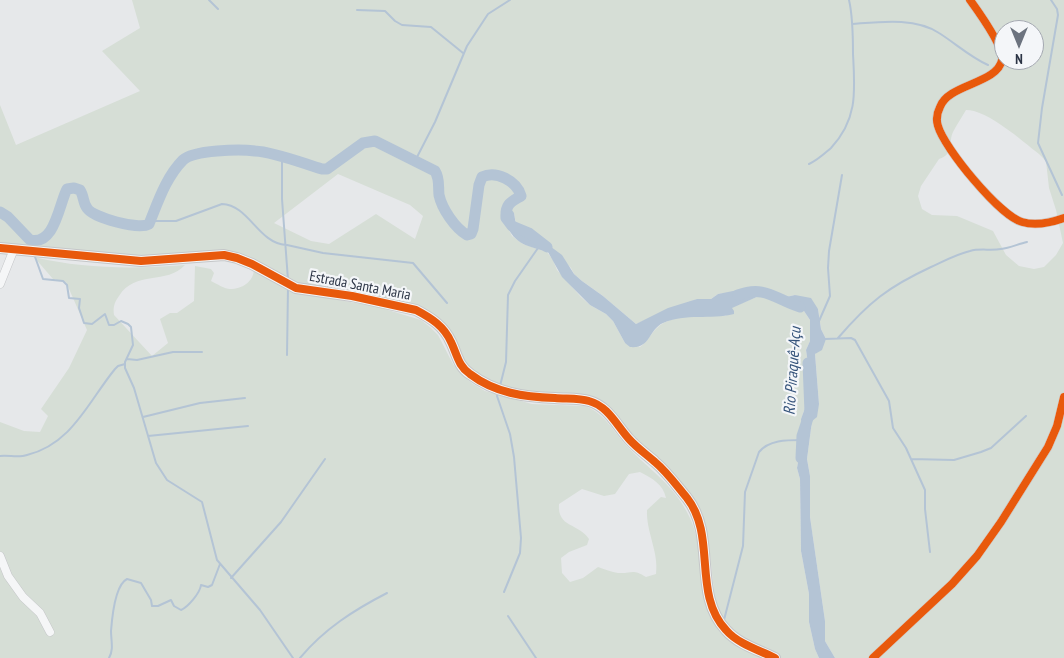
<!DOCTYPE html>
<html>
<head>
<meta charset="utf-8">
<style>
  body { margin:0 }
  #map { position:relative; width:1064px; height:658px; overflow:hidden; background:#e6e8ea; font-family:"PT Sans Narrow",sans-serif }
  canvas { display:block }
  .north { position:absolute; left:994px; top:20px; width:50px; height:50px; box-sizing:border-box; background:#f4f6f9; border:1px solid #a4a8b1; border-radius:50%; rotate:180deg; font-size:14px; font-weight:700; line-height:20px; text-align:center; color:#2b3445 }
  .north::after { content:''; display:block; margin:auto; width:18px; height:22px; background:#6c737f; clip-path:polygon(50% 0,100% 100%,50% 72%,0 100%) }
</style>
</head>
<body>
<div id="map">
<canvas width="1064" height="658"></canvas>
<div class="north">N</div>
</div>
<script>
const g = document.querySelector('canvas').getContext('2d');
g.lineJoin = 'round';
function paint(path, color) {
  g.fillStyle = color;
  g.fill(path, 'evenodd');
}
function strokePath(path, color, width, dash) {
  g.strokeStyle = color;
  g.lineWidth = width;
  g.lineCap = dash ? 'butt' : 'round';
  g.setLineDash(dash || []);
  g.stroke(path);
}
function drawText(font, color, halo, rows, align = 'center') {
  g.font = font + ' "PT Sans Narrow",sans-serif';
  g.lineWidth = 4.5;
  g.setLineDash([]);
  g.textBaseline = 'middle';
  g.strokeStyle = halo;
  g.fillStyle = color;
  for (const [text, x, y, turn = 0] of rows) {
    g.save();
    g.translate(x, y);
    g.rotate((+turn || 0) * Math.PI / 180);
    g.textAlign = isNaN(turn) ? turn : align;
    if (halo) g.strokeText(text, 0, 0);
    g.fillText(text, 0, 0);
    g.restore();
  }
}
const green = new Path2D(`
  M132,0h932v658h-229l-10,-17v-20l-15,-104v-41l-3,-17 5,-38 7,-17 -4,-50 11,-15 -5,-10 -3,-20 -23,-14 -9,2 2,9 16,5 6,9v21l-4,9 2,13 -3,8 5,7 -1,11 -3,9 -1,10 -4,11 2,16 -6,33 3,11 1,72 8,43v28l6,27 4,9h-38l-37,-19 -10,-7 -12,-15 -7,-17 -7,-63 -5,-14 -58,-72 -38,-43 -32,-11 -71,-9 -35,-19 -25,-42 -64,-29 -80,-14 -46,-24 -108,-1 -146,-14v-140l16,40 124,-54 -38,-40 38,-23zM1004,30h30v30h-30zM966,110c22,0 56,31 73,44l7,7 3,27 7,22 7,33 -7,12 -12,12 -10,2 -15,-3 -13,-11 -13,-24 -36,-15 -25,-1 -10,-6 -4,-13 3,-10 18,-27c16,-5 9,-17 14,-27 4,-8 9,-15 13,-22zM338,174l72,31 13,11 -8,23 -39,-25 -47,30 -18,-3 -37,-18zM514,213l3,17 4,4 22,7 28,27 3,6 8,7 21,15 33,28 61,-25h14l7,-5 30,-4 11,6 -29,12 -4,8c-19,0 -53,-3 -68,11 -7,6 -10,14 -18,20l-15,-4 -12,-22 -7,-7 -16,-9 -9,-8 -24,-27 -4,-10 -6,-8 -24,-8 -11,-8 -3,-6z
  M34,257c50,12 100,12 151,8 -18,20 -50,5 -66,31 -5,7 -6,11 -5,19l38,41 16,-13 -8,-24 10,-6h7l17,-12 1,-35 16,3 3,4 -3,8c6,3 14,8 19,8 12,0 23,-7 24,-19l40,22 84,15 43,13 9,7 8,8 15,29 9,11 11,9 12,7 47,13 52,2c19,5 29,25 41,38 24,26 50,41 65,74 18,39 3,91 38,121 9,8 22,13 33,19h-761v-236l24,9 16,1 8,-16 -7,-7 28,-41 18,-38 -21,-48 -13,-3zM640,472c13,7 23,12 26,26l-5,-1 -14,13c-1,22 12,42 9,64l-10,3c-14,-9 -14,-3 -28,-4 -6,-1 -14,-4 -20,-6l-15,11 -13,4 -8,-9 -1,-15 8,-6 18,-7 2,-6c-10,-16 -32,-11 -30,-35l23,-15 22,7 11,-2 14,-20z`);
const water = new Path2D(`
  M509,206l5,7 3,18 4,3 22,7 19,14 12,19 8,7 21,15 33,28 32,-16 29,-9h14l7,-5 20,-4h10l11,6 -27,12 2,3v3c-24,6 -48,-1 -71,9 -15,7 -12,26 -33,24l-5,-4 -12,-22 -7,-7 -16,-9 -28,-28 -14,-25c-20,-6 -33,-7 -42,-28 -2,-6 -1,-13 3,-18z
  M795,295l16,3 7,11 3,20 5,10 -4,11 -7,4 4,50 -2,13 -5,4 -5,38 3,17v41l15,104v20l10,17h-16l-4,-9 -6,-27v-28l-8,-43 -1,-72 -3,-11 6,-33 -2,-16 4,-11 1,-10 3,-9 1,-11 -5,-6 3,-9 -2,-13 4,-9v-21l-6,-9 -16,-5 -2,-9z`);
const stream = new Path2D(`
  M209,0l9,9
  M1051,0l6,9 1,6 -16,93 -4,35 24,52
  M357,10l28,1 10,10 7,4 29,2 32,26
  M852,24c27,-2 63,-7 87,9 16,10 31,24 49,32
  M282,158v41l6,81
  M415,161l20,-39 32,-76 21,-32 22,-14
  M809,164c9,-4 15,-10 22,-16 27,-29 24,-57 22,-94 0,-18 0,-37 -4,-54
  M150,221h26l46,-17c27,1 36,39 64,41
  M32,241l1,6
  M287,245l36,8 90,10 34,40
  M34,254l9,25 20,2 4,4 2,13 11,1 -1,9 5,15 8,1 13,-10 4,11h5l7,-4 7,3 3,3 2,18 -8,17v6l9,20 22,75 11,17 35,22 15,58 43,50 33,48
  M819,321l11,-25 -2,-28 1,-17 13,-76
  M838,338c31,-36 50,-51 93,-71 13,-6 26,-13 39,-16 10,-3 21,0 31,-2 9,-1 17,-5 26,-7
  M825,339l26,-1 4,2 34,61 4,27 13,20 19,42v19l5,43
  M287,355l1,-68
  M127,359l10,1 36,-8h29
  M500,386l6,-24 2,-67 7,-14 23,-33
  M498,393l-1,3 13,38 4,23 7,81 -1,15 -16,39
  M143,417l57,-14 45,-5
  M148,436l100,-10
  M0,456c9,-1 19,2 27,-1 45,-11 61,-53 88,-86l3,-3 7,-2
  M911,459l43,1 27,-8 10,-4 35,-32
  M231,578l50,-56 44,-63
  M508,616l28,42
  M724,620l19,-74 2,-54 14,-40c10,-12 27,-12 43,-12
  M109,658c5,-9 2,-17 2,-27 1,-13 4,-46 16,-52l14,4 10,17 1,6h6l13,-6 3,6 7,4c7,-3 19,-17 20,-25l7,2 4,-2 8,-21
  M300,658c24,-29 54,-48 87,-65`);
const river = new Path2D(`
  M0,212l8,5 22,23c25,6 29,-36 37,-51l7,-1 6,2c4,6 3,13 7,18 6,10 52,22 62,16 9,-22 17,-47 34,-64 10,-10 57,-11 72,-9 19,1 47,12 67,18h5l36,-26 12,-2 60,30c5,8 3,15 4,24 3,14 16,33 28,40l4,-1 2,-5 6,-44 3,-8c14,-7 35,4 39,19 -10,6 -16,8 -15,22l6,8 17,7 18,14
  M738,295c27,-10 37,4 62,12
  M801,458l1,-22 8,-24 -2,-49`);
const minor = new Path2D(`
  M970,0c8,11 34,47 32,60 -5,24 -54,24 -62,47 -3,6 -4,13 -2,19 6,22 62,90 84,96 14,4 28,1 42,-4
  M0,284l14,-35
  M0,556l8,20 15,21 17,16 10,19
  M873,658l79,-74 25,-28 24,-34 47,-75 9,-21 7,-29`);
const tertiary = new Path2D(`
  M0,248l141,13 83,-6 13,3 15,6 44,24 56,8 64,14c15,8 28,16 35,32 6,12 7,24 19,32 25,19 54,23 85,24 11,1 24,0 34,3 19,5 28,25 40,38 8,9 17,15 26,23 12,10 22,24 32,36 30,38 5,96 39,132 12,14 33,20 49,28`);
const cycleway = new Path2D(`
  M970,0c8,11 34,47 32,60 -5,24 -54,24 -62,47 -3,6 -4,13 -2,19 6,22 62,90 84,96 14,4 28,1 42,-4
  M0,248l141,13 83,-6 13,3 15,6 44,24 56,8 64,14c15,8 28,16 35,32 6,12 7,24 19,32 25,19 54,23 85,24 11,1 24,0 34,3 19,5 28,25 40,38 8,9 17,15 26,23 12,10 22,24 32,36 30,38 5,96 39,132 12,14 33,20 49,28
  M873,658l79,-74 25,-28 24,-34 47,-75 9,-21 7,-29`);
const streetNames = [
  ["Estrada Santa Maria",360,286,11]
];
const waterNames = [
  ["Rio Piraquê-Açu",793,371,-86]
];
paint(green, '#d6ded6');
paint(water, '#b4c4d5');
strokePath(stream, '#b4c4d5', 2);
strokePath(river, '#b4c4d5', 11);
strokePath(minor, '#c4c6c8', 9);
strokePath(tertiary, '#c4c6c8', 12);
strokePath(minor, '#f5f6f7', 8);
strokePath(tertiary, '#f5f6f7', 10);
strokePath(cycleway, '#e8590c', 8);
drawText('15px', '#2b3445', '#f4f6f9', streetNames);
drawText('italic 16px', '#34527a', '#f4f6f9', waterNames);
</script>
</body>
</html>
